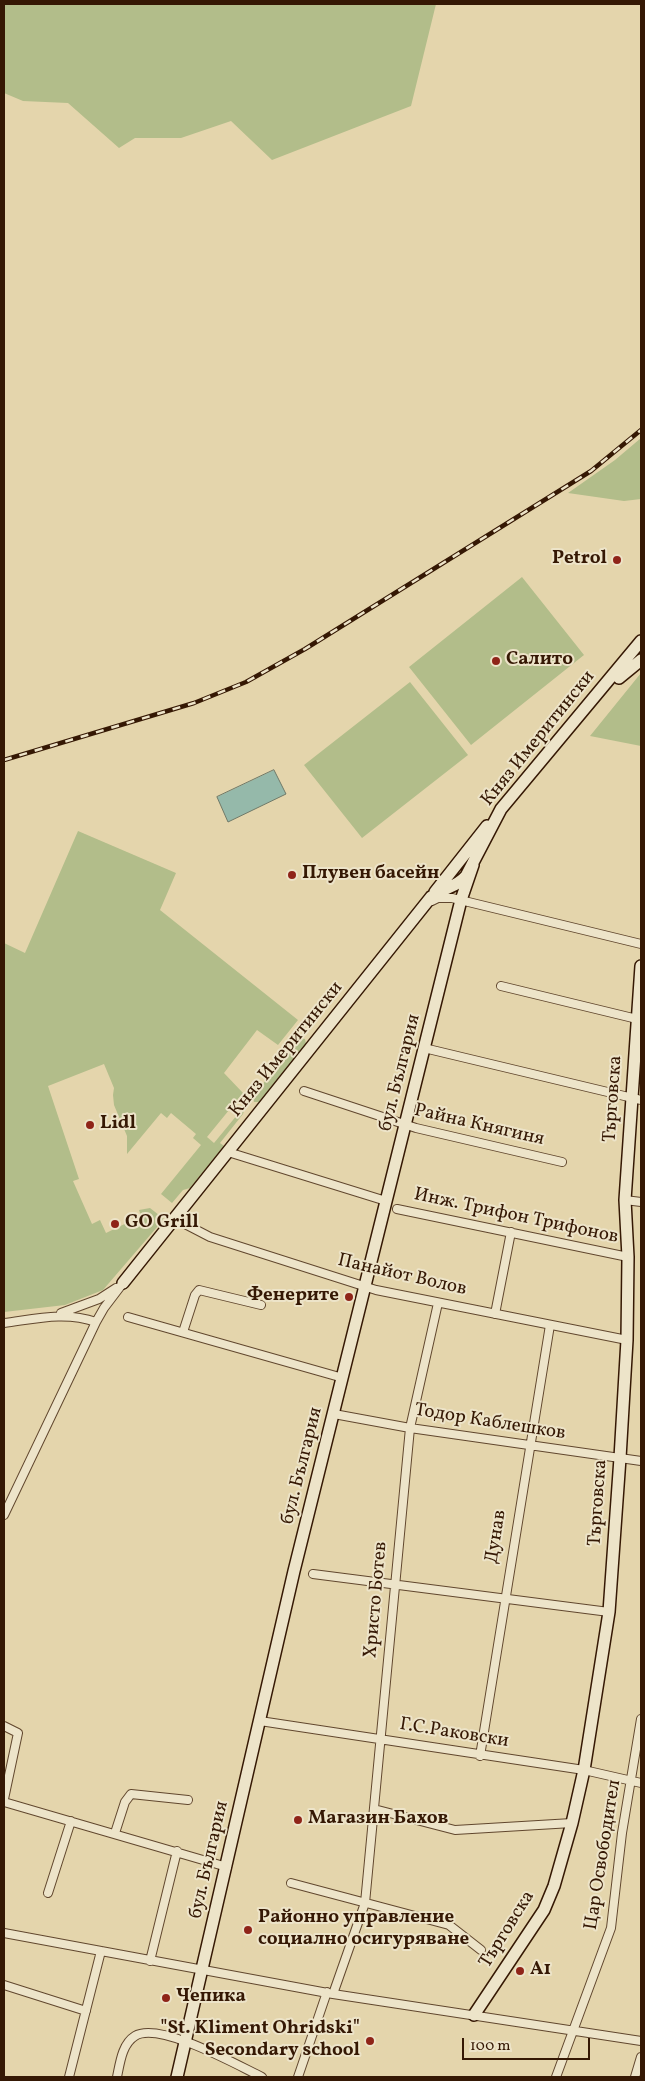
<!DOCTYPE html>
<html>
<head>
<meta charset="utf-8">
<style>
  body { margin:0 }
  #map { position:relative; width:645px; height:2081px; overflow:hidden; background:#e4d5ac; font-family:Vollkorn,serif }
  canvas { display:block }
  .frame { position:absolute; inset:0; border:5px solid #351804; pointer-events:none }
  .scale { position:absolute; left:462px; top:2038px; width:128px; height:22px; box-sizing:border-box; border:2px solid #351804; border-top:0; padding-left:6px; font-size:15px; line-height:18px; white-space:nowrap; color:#351804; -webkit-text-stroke:4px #ede4c9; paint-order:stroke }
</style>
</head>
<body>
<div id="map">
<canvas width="645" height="2081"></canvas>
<div class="frame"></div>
<div class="scale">100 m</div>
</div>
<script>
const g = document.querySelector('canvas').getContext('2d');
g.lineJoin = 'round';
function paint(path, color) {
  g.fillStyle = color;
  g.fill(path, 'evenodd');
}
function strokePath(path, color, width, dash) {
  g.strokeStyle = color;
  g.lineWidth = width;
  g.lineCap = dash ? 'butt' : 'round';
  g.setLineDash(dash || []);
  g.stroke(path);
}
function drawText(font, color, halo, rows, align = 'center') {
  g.font = font + ' Vollkorn,serif';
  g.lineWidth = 4;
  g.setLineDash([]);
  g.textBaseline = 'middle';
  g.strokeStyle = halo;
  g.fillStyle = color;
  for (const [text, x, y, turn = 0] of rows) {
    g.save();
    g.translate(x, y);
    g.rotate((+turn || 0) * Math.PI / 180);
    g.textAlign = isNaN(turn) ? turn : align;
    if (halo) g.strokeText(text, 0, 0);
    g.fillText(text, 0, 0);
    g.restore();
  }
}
const green = new Path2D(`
  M4,4h432l-25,102 -139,54 -41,-39 -50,17h-46l-16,10 -51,-45 -45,-2 -19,-8z
  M641,438v61l-17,2 -56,-8 47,-33z
  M522,577l62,78 -113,90 -62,-78z
  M641,673v73l-51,-10z
  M410,682l58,73 -106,83 -58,-73z
  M78,831l98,42 -16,37 138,110 -20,25 -21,-15 -33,43 19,20 -36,44 7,6 28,-34 2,2 -1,3 -23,29 4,3 -34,42 -7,2 -11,13 -11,-9 40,-49 -8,-7 3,-4 -25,-21 -4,5 -6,-5 -34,41v-18l-13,-31 -1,-10 1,-7 -10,-24 -56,22 31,93 -6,2 19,43 8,-4 6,13 35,-17 -2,-6 11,-2 14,11 -61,71 -38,15 -61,7v-369l21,10z
  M300,1038l5,1 1,5 -47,58h-5l-1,-6z`);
const water = new Path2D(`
  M274,770l12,24 -58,28 -11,-25z`);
const street = new Path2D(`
  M432,901l6,-3h14l189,46
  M501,986l136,33
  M424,1048l217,52
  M304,1091l112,37 146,34
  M228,1152l158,49
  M625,1200l16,2
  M397,1209l231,48
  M176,1218l7,5 27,14 166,53 251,50
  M61,1313l38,-14 17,-11
  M495,1314l16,-82
  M128,1317l215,61
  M4,1323c31,-4 61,-12 92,-1
  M183,1332l12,-37 4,-5 62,15
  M334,1414l76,14 231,33
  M4,1515l92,-193 8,-14 19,-25
  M313,1574l296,38
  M260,1721l324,49 57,13
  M4,1726l14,7 -14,66
  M480,1756l70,-431
  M4,1802l223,65
  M374,1809l81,21 117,-7
  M115,1833l10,-31 6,-8 57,6
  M291,1883l158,42 32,25
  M48,1893l23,-72
  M4,1933l329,61 308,47
  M150,1961l27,-110
  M4,1985l82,26
  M333,1994l32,-91 45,-475 28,-125
  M69,2077l32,-126
  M117,2077c3,-14 5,-33 18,-41 24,-15 102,29 127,41
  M298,2077l29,-85
  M556,2077l55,-149 11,-95 19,-114
  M635,2077l6,-20`);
const secondary = new Path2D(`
  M619,678l22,-18
  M435,892l52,-66
  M123,1283l308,-386c11,-8 26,-10 35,-21l35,-67 140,-168
  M474,2015l70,-105 10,-24 18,-63 12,-53 25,-158 11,-154 7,-118 1,-83 -3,-57 16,-234
  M177,2077l117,-506 167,-671 12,-35`);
const rail = new Path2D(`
  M4,760l190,-57 52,-21 59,-33 286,-178 50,-41`);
const markers = [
  [617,560,5,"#8f2418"],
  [496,661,5,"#8f2418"],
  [292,875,5,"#8f2418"],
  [90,1125,5,"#8f2418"],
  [115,1224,5,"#8f2418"],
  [349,1297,5,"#8f2418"],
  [298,1820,5,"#8f2418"],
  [248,1930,5,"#8f2418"],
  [520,1971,5,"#8f2418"],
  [166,1998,5,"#8f2418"],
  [370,2041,5,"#8f2418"]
];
const poiNames = [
  ["Petrol",607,560,"right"],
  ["Салито",506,661],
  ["Плувен басейн",302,875],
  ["Lidl",100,1125],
  ["GO Grill",125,1224],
  ["Фенерите",339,1297,"right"],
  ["Магазин Бахов",308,1820],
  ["Районно управление",258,1919],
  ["социално осигуряване",258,1941],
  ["A1",530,1971],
  ["Чепика",176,1998],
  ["\"St. Kliment Ohridski\"",360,2030,"right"],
  ["Secondary school",360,2052,"right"]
];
const streetNames = [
  ["Княз Имеритински",539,739,-51],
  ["Княз Имеритински",287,1050,-51],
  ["бул. България",401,1073,-76],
  ["Търговска",614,1099,-86],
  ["Райна Княгиня",479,1126,13],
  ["Инж. Трифон Трифонов",516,1217,12],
  ["Панайот Волов",402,1276,13],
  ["Тодор Каблешков",490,1423,9],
  ["бул. България",303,1466,-76],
  ["Търговска",599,1503,-86],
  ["Дунав",497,1537,-81],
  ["Христо Ботев",377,1600,-85],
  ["Г.С.Раковски",454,1734,9],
  ["Цар Освободител",604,1855,-81],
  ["бул. България",210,1860,-77],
  ["Търговска",508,1930,-58]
];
paint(green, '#b2bd8a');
paint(water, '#95b9aa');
strokePath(water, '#6f7968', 1);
strokePath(street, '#61472e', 10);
strokePath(secondary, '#351804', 14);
strokePath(street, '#ede4c9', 8);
strokePath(secondary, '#ede4c9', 11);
strokePath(rail, '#351804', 4.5);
strokePath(rail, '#ede4c9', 2.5, [8]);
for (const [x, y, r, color] of markers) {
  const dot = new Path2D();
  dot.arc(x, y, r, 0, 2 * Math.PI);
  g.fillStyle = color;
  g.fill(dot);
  strokePath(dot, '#ede4c9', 2);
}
drawText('bold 19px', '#351804', '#ede4c9', poiNames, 'left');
drawText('19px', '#351804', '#ede4c9', streetNames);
</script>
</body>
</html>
